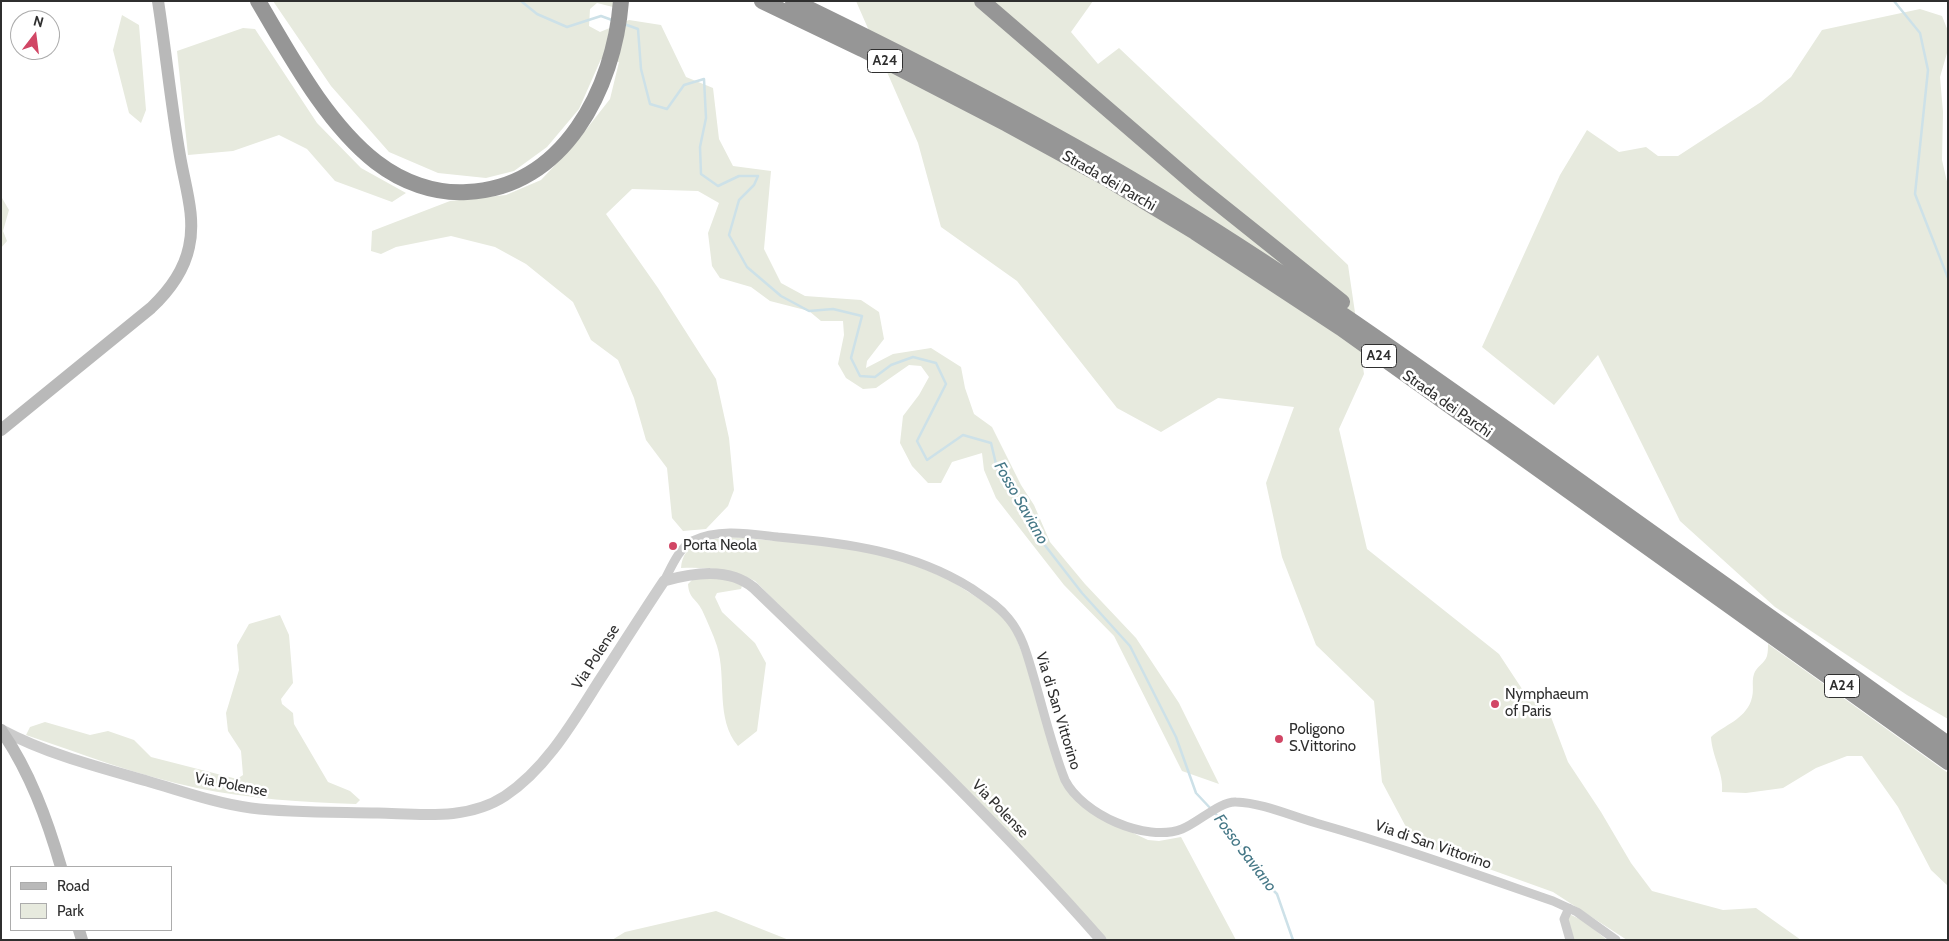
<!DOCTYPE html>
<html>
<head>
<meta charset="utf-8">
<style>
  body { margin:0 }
  #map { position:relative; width:1949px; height:941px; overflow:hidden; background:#fff; font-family:Cabin,sans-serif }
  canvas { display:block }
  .frame { position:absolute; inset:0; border:2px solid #2f2f2f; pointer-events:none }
  .legend { position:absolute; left:10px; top:866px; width:162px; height:65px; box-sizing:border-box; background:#fff; border:1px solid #acacac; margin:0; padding:6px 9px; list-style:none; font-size:15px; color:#2f2f2f }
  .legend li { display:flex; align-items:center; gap:10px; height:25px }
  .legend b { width:25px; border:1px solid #acacac }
  .north { position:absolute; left:10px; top:10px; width:50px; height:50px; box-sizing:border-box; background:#fff; border:1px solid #acacac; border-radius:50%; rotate:15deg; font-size:14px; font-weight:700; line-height:20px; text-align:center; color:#2f2f2f }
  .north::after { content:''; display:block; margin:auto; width:18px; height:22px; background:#d14665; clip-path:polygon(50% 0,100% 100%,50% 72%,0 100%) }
</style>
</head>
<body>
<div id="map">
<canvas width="1949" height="941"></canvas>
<div class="frame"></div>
<ul class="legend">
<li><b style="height:6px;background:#b9b9b9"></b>Road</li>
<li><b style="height:14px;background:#e7eade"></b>Park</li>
</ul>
<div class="north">N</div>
</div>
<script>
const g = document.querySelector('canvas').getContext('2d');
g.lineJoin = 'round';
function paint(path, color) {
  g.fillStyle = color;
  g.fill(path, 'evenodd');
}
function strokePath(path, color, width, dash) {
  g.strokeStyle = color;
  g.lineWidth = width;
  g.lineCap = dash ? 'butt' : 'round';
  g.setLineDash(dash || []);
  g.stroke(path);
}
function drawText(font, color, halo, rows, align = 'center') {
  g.font = font + ' Cabin,sans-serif';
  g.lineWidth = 5;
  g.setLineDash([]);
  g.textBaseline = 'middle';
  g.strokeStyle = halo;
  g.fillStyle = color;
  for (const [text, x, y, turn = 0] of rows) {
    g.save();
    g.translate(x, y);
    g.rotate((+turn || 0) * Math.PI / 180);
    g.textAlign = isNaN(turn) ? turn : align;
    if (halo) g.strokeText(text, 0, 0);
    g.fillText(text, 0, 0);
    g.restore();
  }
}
const green = new Path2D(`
  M273,1h340v6l-16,-4 -7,6 -1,17 11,6 29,-12 32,5 25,52 27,11 6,51 14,27 38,5 -7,78 17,34 24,13 56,4 18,12 5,27 -17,22 -1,7 27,-14 38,-6 30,19 4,21 9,26 18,13 29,58 13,20 16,37 35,42 51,54 43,65 40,81 -37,-13 -68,-135 -50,-51 -68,-87 -12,-28 -2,-17 -30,9 -11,21h-13l-16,-17 -12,-23 3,-27 16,-21 10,-18 -8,-11 -12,-1 -33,23 -13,1 -17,-11 -8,-14 6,-29 -1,-14h-22l-12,-10 -39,-10 -19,-14 -31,-9 -8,-12 -4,-33 11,-30 -21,-12 -66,-2 -26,25 52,74 58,91 13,59 5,52 -6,16 -22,23 -23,2 -11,-13 -5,-50 -21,-28 -12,-42 -16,-38 -27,-20 -18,-38 -47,-38 -31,-17 -44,-11 -55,11 -15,7 -10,-3 1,-20 78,-30 56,-6 35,-15 33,-35 36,-46 9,-37 -18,-3 -22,50 -32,38 -33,24 -28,7 -48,-5 -49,-21 -58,-66z
  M856,1h237l-22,31 27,32 21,-16 229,217 16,109 -25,55 28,120 132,105 29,44 20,11 20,53 33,50 30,51 21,28 71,19 33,-2 45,32h-174l-74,-48 -139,-50 -32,-60 -8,-81 -58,-56 -34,-88 -16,-74 28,-76 -76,-9 -57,34 -44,-24 -100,-127 -76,-54 -23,-84z
  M1920,9l22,7 6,15 -1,22 -7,24 3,35 -1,48 6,26v533l-41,-24 -132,-88 -95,-86 -82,-166 -44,50 -72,-58 78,-172 27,-45 32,22 27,-5 12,9h20l83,-54 30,-25 31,-47z
  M122,15l17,10 7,85 -5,13 -12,-10 -16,-63z
  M243,28l12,1 62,94 44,45 45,25 -14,9 -57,-21 -28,-32 -28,-14 -46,16 -45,4 -11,-104z
  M1,191l1,7 7,12 -6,21 4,10 -6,7z
  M730,537l96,8 40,6 41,11 41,17 44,28 16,16 7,12 9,23 34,115 41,44 49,23 11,1 22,-4 55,103h-131l-221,-232 -129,-127c-23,-12 -48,-14 -74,-13 2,-27 27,-28 49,-31z
  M695,577l35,2 13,4 -2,6 -24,4 -2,4 7,15 33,31 11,20 -9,68 -19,15c-23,-27 -11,-68 -21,-100 -4,-12 -10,-25 -15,-36 -6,-12 -13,-11 -14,-26z
  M280,615l9,20 4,48 -12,16 1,5 11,9 1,11 34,58 22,9 10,9 -4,4c-54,-2 -107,-5 -159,-16 -58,-12 -115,-34 -171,-53l4,-8 15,-5 45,13 18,-4 26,9 17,17 86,22 6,-4 -2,-24 -13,-20 -2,-18 13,-43 -2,-25 12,-21z
  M1768,644l180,129v113l-17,-16 -33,-63 -36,-51h-15l-31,12 -33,20 -37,5 -24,-1c2,-19 -10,-35 -11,-55 13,-12 33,-17 40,-36 4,-11 0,-18 3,-27 2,-7 11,-11 13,-18 1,-4 1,-9 1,-12z
  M716,911l73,29h-177l13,-8z
  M1569,914l15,7 23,19h-33l-8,-21z`);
const stream = new Path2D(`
  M521,1l16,13 30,13 34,-11 11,4
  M1894,1l26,32 8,37 -13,124 33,84
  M624,24l14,5 3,40 9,35 17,5 17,-24 20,-6 2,39 -6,29 1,27 17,12 21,-10h19l-4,9 -15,15 -10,35 18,32 34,29 28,15 24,-2 29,7 -11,42 9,18 15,1 16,-12 22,-8 23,6 10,21 -29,57 10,19 36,-25 28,8 6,25 43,71 42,54 48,53 46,91 20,56 33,35 32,50 16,16 16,46`);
const minor = new Path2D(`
  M664,581c7,-13 15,-33 28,-40 27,-13 59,-7 86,-4 68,6 134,14 193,51 13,9 28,18 38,31 14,17 19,39 25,59 10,34 18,69 31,102 17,34 81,63 117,49 16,-6 38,-28 54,-27 27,1 55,14 80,21 81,23 159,51 237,78l24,11 39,28
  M1569,908l-5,11 6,21`);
const tertiary = new Path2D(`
  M2,730c45,24 96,37 145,51 35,10 68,22 104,27 42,5 85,4 127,5 42,1 89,8 127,-17 41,-27 68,-74 94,-115 22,-34 43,-67 65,-100 29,-8 65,-14 90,7 118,114 238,228 347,352`);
const secondary = new Path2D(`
  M1,430l150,-122c18,-17 33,-37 38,-61 7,-30 -4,-61 -9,-91 -9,-51 -14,-103 -22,-155
  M1,730c29,42 46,89 60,137
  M79,930l3,10`);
const motorway = new Path2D(`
  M258,1c32,54 68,122 118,161 26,20 58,32 91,30 97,-4 147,-104 154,-191
  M762,1l100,48 145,75 97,53 91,55 146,96 607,434
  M793,1c120,58 240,119 355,188 136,82 265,174 395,266 135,96 270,193 405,289
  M982,1l216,186 144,115`);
const markers = [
  [673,546,5,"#d14665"],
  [1495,704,5,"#d14665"],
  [1279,739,5,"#d14665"]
];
const shields = [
  [885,61,35],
  [1379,356,35],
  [1842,686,35]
];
const shieldNames = [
  ["A24",885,61],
  ["A24",1379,356],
  ["A24",1842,686]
];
const streetNames = [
  ["Strada dei Parchi",1109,181,30],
  ["Strada dei Parchi",1447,404,35],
  ["Via Polense",596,657,-57],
  ["Via di San Vittorino",1058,711,73],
  ["Via Polense",231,785,11],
  ["Via Polense",1000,809,46],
  ["Via di San Vittorino",1433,845,19]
];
const poiNames = [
  ["Porta Neola",683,546],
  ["Nymphaeum",1505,695],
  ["of Paris",1505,712],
  ["Poligono",1289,730],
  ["S.Vittorino",1289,747]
];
const waterNames = [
  ["Fosso Saviano",1021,503,60],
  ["Fosso Saviano",1245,853,53]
];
paint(green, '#e7eade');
strokePath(stream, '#cde1e8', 2.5);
strokePath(minor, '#ccc', 9);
strokePath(tertiary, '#ccc', 11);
strokePath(secondary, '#b9b9b9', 12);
strokePath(motorway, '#969696', 16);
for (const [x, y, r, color] of markers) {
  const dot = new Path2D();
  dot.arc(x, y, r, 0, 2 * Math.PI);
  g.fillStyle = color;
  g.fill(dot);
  strokePath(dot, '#fff', 2);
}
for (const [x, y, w] of shields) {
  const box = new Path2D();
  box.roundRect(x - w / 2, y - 11.5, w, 23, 4);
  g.fillStyle = '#fff';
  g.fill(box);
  strokePath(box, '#2f2f2f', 1);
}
drawText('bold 14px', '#2f2f2f', null, shieldNames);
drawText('15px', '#2f2f2f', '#fff', streetNames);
drawText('15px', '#2f2f2f', '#fff', poiNames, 'left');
drawText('italic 16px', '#467887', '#fff', waterNames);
</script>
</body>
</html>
